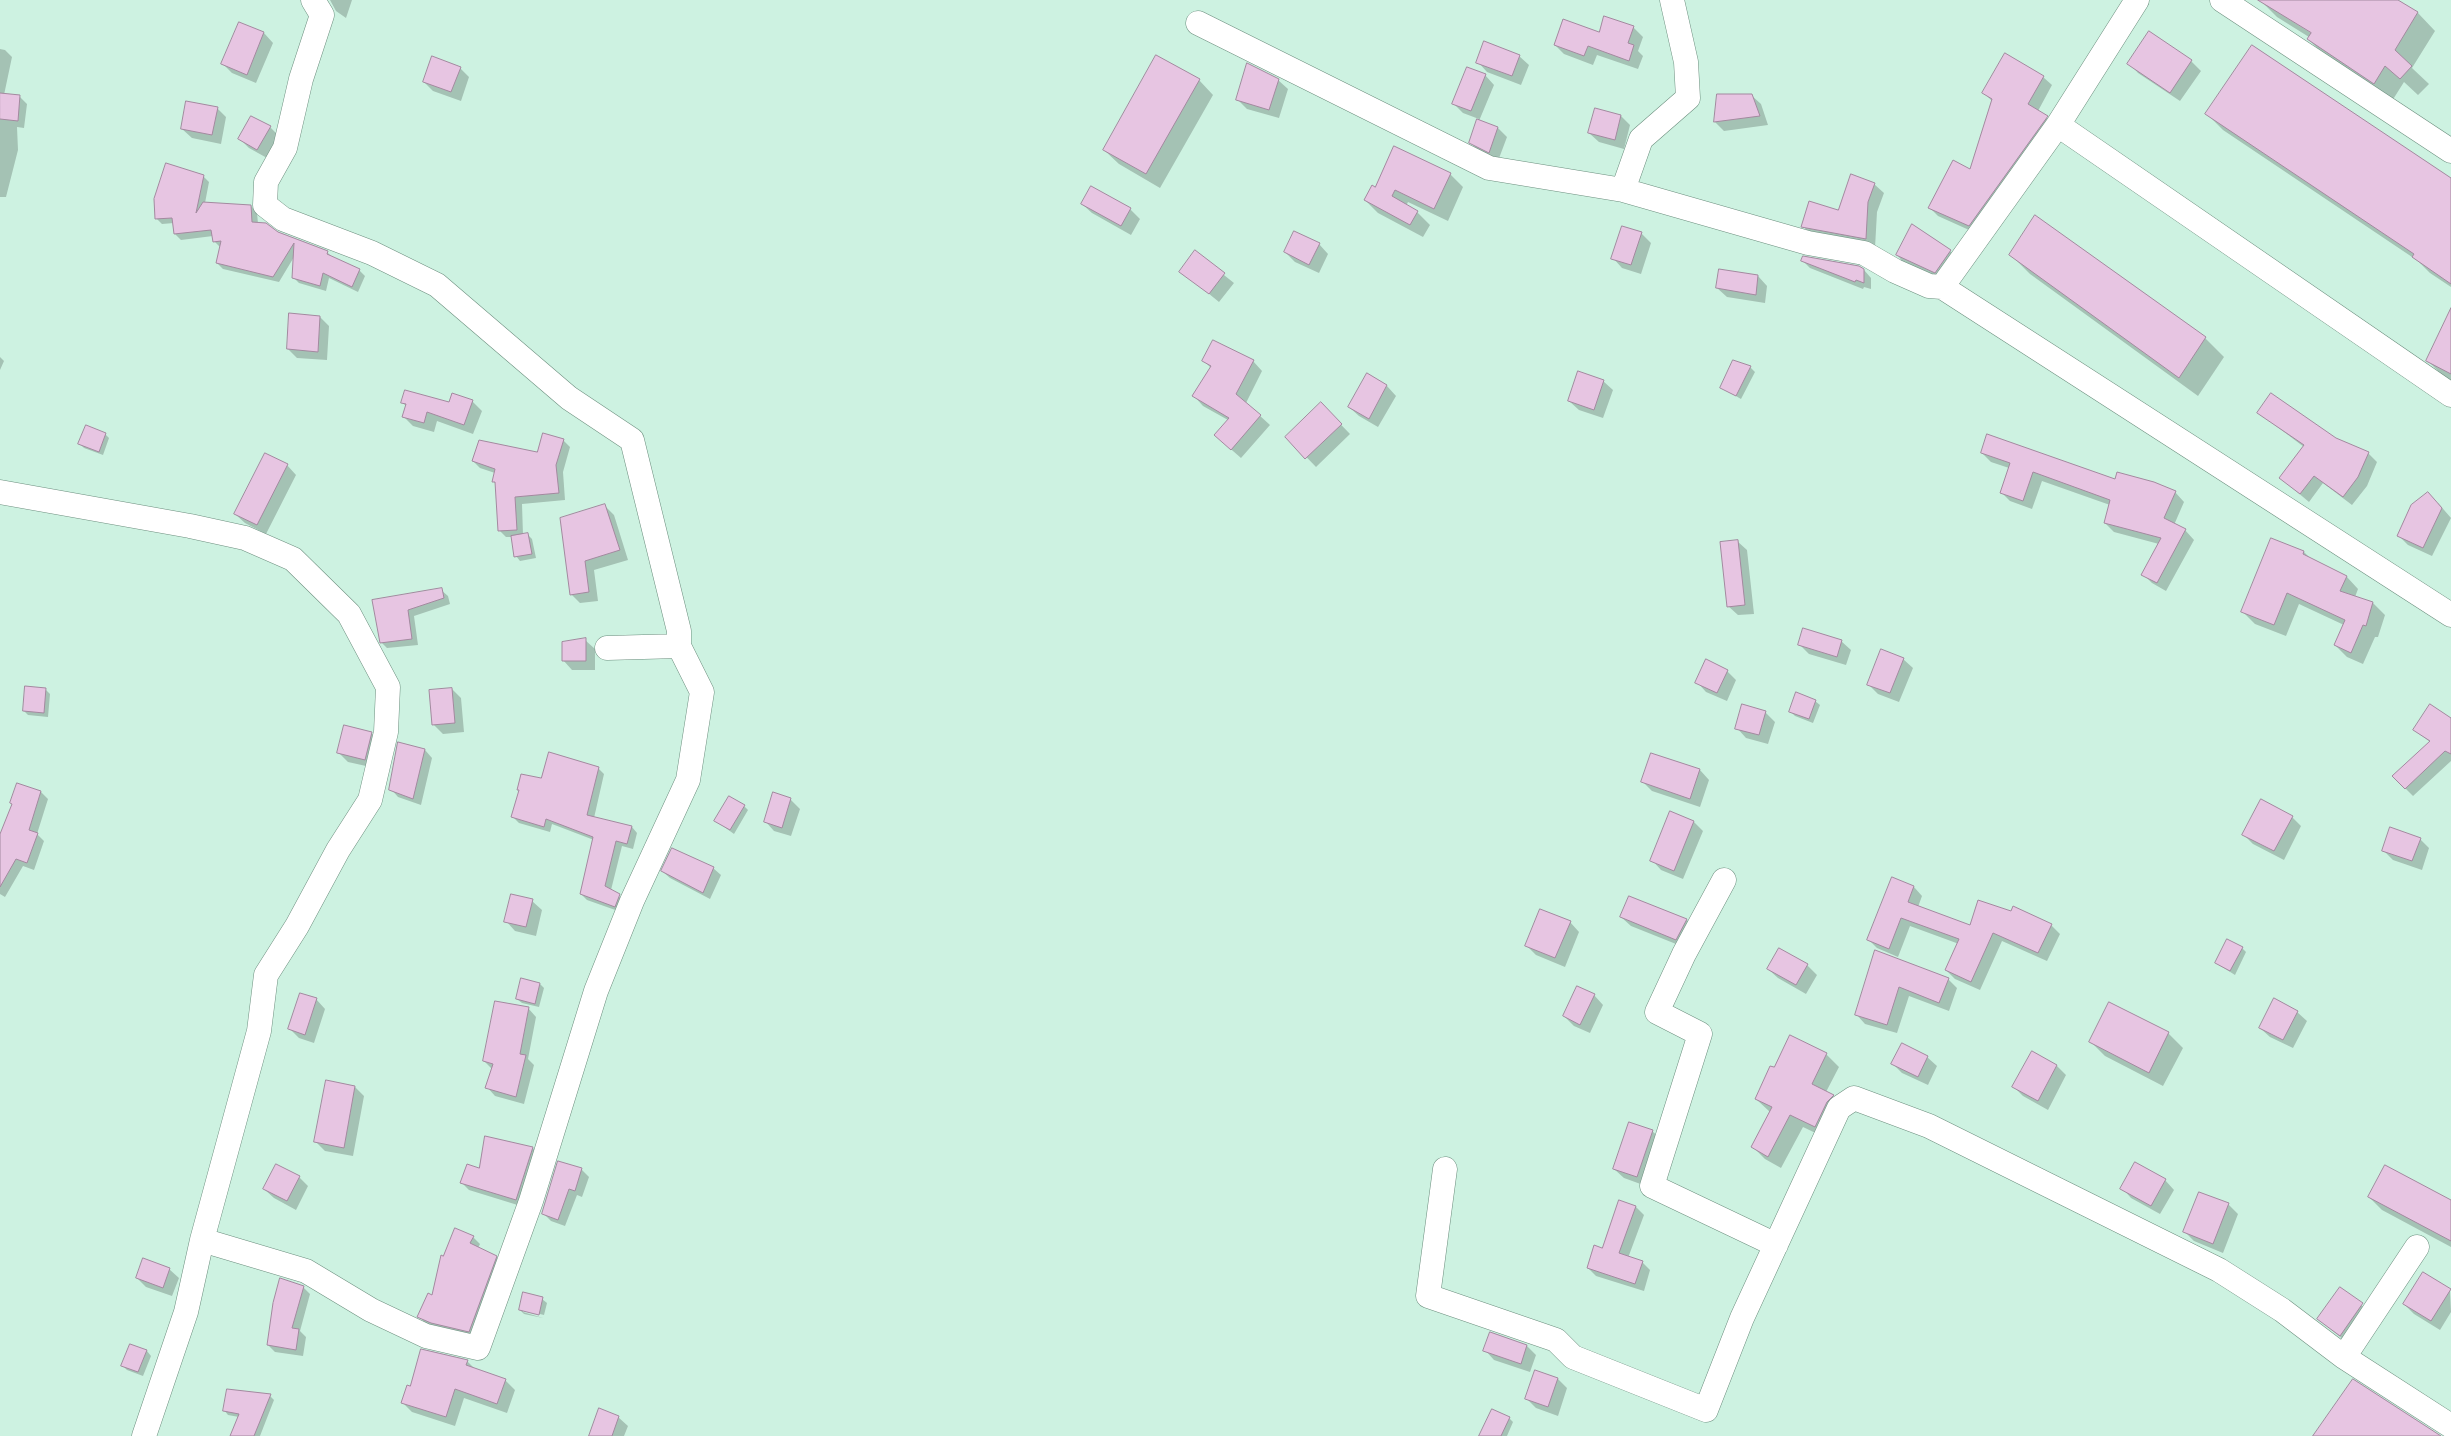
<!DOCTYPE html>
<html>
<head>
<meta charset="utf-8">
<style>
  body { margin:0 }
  canvas { display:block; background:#cdf2e1 }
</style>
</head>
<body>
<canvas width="2451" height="1436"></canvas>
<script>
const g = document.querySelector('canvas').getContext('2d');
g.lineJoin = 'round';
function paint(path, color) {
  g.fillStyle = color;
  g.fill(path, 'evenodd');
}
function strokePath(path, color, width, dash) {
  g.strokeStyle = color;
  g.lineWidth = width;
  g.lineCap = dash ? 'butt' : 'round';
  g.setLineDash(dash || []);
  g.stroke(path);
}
const shadow = new Path2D(`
  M330,0h22l-6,18 -10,-7z
  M2260,0h137l21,13 17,18 -23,37 17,16 -11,11 -14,-13 -12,19 -66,-44 -18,-18 1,-2 -32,-20z
  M239,23l25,10 9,10 -17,40 -24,-10 -9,-9z
  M1633,27l10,10 -5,14 5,5 -5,13 -41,-14 -4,10 -29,-11 -9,-9z
  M2150,33l41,28 10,10 -21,30 -42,-28 -9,-10z
  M0,49l5,1 7,7 -8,38 16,2 7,7 -3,24 -7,-1 1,23 -12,47h-6z
  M1519,56l10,9 -8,20 -34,-13 -9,-10z
  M460,68l9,9 -8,24 -28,-10 -9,-9z
  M1485,75l9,10 -15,36 19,7 9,9 -9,24 -18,-9 -10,-10 9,-23 -16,-6 -10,-10z
  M2043,77l9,8 -14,26 17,14 -77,109 -40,-18 -8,-8 41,-37 22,-69 -9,-9z
  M1199,80l14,15 -53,93 -41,-24 -15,-14z
  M1278,80l10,9 -9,29 -32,-9 -10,-10z
  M1718,95h33l10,9 7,21 -44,6 -9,-9z
  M217,108l9,9 -5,27 -29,-6 -10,-9z
  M1596,109l25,7 9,9 -6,24 -25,-7 -10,-9z
  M2207,114l244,66v107l-21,-14 -12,-12 -195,-131z
  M270,127l9,9 -12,22 -18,-10 -9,-9z
  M1450,174l13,13 -15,34 -40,-19 -2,4 11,6 13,13 -7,12 -45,-24 -13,-13 10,-12z
  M203,176l6,6 -4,21 46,3 6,6 1,12 69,28 6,6 26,12 6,6 -7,16 -29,-14 -3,13 -27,-8 -6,-6 1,-20 -15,25 -56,-13 -6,-6 4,-15 -7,-7 -1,-5 -32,4 -6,-6 -1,-11 -12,1 -6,-6z
  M1874,184l10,9 -7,19 -2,36 -63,-12 -9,-10 36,-14z
  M1091,188l39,21 10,10 -9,16 -39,-22 -10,-9z
  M1912,225l38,26 10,10 -15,20 -39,-16 -9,-10z
  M1641,233l10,10 -10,31 -19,-6 -9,-10z
  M1319,244l9,10 -9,19 -24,-11 -10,-10z
  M1195,252l39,31 -15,19 -38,-31z
  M2011,255l194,83 19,19 -26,39 -168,-122z
  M1803,261l61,9 7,8v11l-7,-2 -1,2 -53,-21z
  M1758,276l9,10 -2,17 -38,-6 -10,-9z
  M2451,311v70l-7,-4 -16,-16z
  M320,317l9,9 -2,34 -30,-2 -9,-9z
  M0,357l4,4 -4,9z
  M1204,361h49l9,10 -16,32 24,22 -29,33 -16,-14 3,-24 -25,-14 -9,-10 17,-28z
  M1734,362l16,5 5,5 -14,27 -19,-11z
  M1367,375l20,11 9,10 -18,31 -19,-11 -10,-9z
  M1603,381l10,9 -10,28 -24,-8 -10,-9z
  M472,401l10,10 -9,23 -36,-13 -3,11 -21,-6 -9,-9 3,-10 -5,-5 48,1z
  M1321,404l29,30 -34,33 -29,-30z
  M2259,413l109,40 9,9 -10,24 -15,19 -29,-22 -14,19 -19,-16 -9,-8 23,-31z
  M105,434l4,4 -6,17 -19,-7 -4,-4z
  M563,440l7,7 -7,25 2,28 -43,4 1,31h5l4,4 4,19 -16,3 -4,-5 -4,-19h-6l-7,-7 -3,-46 -3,-3 2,-8 -15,-5 -7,-7 65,-8z
  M1982,453l193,39 9,10 -10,23 11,5 9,10 -28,51 -14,-8 -9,-9 16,-30 -45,-12 -9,-9 5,-18 -68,-24 -10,28 -22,-8 -9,-9 8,-24 -18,-6z
  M287,465l9,10 -30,59 -21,-11 -10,-9z
  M2438,503l13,15 -19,38 -24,-11 -10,-10z
  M605,506l9,9 14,45 -34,10 4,31 -18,2 -9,-9z
  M1737,541l10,9 7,64 -16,1 -10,-9z
  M2304,552l7,7 36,18 11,12 -3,8 18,6 12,12 -7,22h-3l-12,27 -16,-7 -12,-12 9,-20 -45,-21 -13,32 -31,-12 -12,-12z
  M441,590l7,6 2,8 -36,12 4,29 -31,3 -6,-6 -8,-41z
  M585,640l10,9v21h-23l-9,-10z
  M1841,641l10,9 -5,15 -37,-11 -9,-9z
  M1903,659l10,9 -14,34 -21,-8 -9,-9z
  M1727,671l9,9 -9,21 -21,-9 -9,-10z
  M452,689l9,9 3,34 -21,2 -10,-10z
  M46,690l4,4 -2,23 -20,-2 -4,-4z
  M1815,701l5,4 -7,18 -18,-7 -4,-4z
  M1765,712l10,10 -7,22 -22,-6 -9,-10z
  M2451,720v41l-38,35 -8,-8 25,-46 -15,-12z
  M371,733l10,9 -6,26 -27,-6 -10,-10z
  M399,744l26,6 7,8 -11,47 -23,-8 -7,-8z
  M1652,754l48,16 9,10 -9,27 -48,-16 -9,-9z
  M598,768l6,6 -10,44 38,9 5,6 -4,16 -11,-3 -11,44 14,11 -4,11 -34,-12 -6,-6 13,-54 -42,-16 -2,8 -31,-9 -6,-6 28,-37z
  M41,792l7,7 -11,35 7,7 -10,29 -11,-4 -18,31 -5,-3v-57z
  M774,794l17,6 9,9 -9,27 -17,-5 -9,-10z
  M744,806l4,4 -14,24 -18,-13z
  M2292,817l9,9 -17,34 -31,-16 -9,-9z
  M1694,822l9,9 -20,48 -22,-9 -9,-10z
  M2420,839l9,9 -7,22 -29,-10 -10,-10z
  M713,868l8,7 -11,24 -40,-21 -8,-7z
  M1893,879l21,8 8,9 -4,11 52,19 81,-1 9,9 -13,27 -45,-20 -22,49 -25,-11 -9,-9 13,-26 -49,-18 -12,31 -21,-9 -9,-9z
  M1629,897l58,23 9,9 -10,19 -55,-22 -10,-9z
  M532,901l10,9 -6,26 -21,-5 -9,-10z
  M1570,922l9,10 -14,35 -29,-12 -9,-9z
  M2242,948l4,4 -11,23 -19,-12z
  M1779,950l28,15 10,10 -11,19 -28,-16 -10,-9z
  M1876,952l72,27 9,9 -8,23 -40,-15 -12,37 -32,-9 -9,-10z
  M540,984l4,4 -5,19 -17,-4 -5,-4z
  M1594,995l9,10 -13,28 -16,-7 -10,-10z
  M316,999l9,10 -11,34 -15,-5 -9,-9z
  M528,1008l8,9 -8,42 6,6 -10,39 -29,-8 -8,-9 5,-18 -8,-8z
  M2297,1012l10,9 -14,27 -23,-11 -10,-9z
  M2168,1033l15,15 -20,38 -58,-30 -14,-14z
  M2032,1053l25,13 9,9 -18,35 -25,-14 -9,-9z
  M1826,1054l13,13 -13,25 7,4 13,12 -18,31 -25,-12 -22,41 -16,-9 -13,-13 18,-34 -14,-13 19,-30z
  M1927,1057l10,9 -9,19 -26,-12 -9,-9z
  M355,1087l9,9 -11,60 -28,-5 -10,-10z
  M1652,1131l10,9 -16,46 -22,-8 -10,-9z
  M486,1138l47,10 7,7 -16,52 -55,-17 -7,-7 17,-14z
  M581,1169l8,8 -7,20 -5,-2 -12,31 -14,-5 -8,-8z
  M299,1177l9,9 -12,24 -22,-12 -10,-9z
  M2165,1180l9,10 -14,24 -29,-16 -9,-10z
  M2369,1197l82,9v41l-69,-37z
  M1620,1202l16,5 8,8 -16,43 14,4 8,8 -6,21 -48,-15 -8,-8 15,-19z
  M2228,1204l10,10 -15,39 -29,-12 -9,-9z
  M473,1237l7,7 -2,4 18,9 7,7 -27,74 -37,-9 -14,-6 -6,-7z
  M169,1269l10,9 -7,18 -26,-9 -9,-9z
  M303,1287l7,7 -10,37 6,6 -3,19 -28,-4 -7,-7z
  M2341,1289l31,25 -22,31 -32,-26z
  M2450,1290l1,22 -11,18 -26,-16 -10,-10z
  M542,1299l5,4 -3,12 -21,-5v2l20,6 -19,-4 -4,-4z
  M1491,1333l36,13 9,9 -6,17 -36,-12 -9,-10z
  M130,1345l17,6 4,5 -8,20 -16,-6 -5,-5z
  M467,1361l9,9 29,10 10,10 -8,23 -43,-15 -9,28 -43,-14 -9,-9 8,-15z
  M1536,1371l22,8 9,9 -9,28 -22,-8 -9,-9z
  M270,1396l4,4 -14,36h-27l6,-19 -11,-2 -4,-5z
  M618,1417l10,9 -4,10h-34z
  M1509,1418l4,4 -6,14h-20z`);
const building = new Path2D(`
  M2258,0h140l20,12 -23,38 17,16 -12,13 -15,-13 -11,18 -67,-45 4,-6z
  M1604,16l30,10 -6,17 6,2 -5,16 -41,-15 -4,10 -30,-11 9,-26 36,13z
  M239,22l25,10 -17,43 -26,-11z
  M2149,31l43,29 -22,33 -43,-29z
  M1484,41l36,14 -8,21 -36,-13z
  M2252,45l199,133v106l-39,-27 2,-3 -209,-140z
  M2005,53l39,23 -16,28 20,12 -79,110 -41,-18 25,-48 17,9 22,-70 -10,-6z
  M1156,55l44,24 -54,95 -43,-24z
  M432,56l29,11 -10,25 -28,-10z
  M1247,63l32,16 -10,31 -33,-10z
  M1467,67l19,7 -15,37 -19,-7z
  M0,93l20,2 -2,26 -18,-2z
  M1717,94h35l8,22 -46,6z
  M186,101l32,6 -6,28 -31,-6z
  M1595,108l26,7 -6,25 -27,-7z
  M251,116l20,10 -14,24 -19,-11z
  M1477,119l21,8 -9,26 -20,-10z
  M1394,146l57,27 -17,36 -39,-19 -3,6 26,15 -8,14 -46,-25 8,-15 3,2z
  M166,163l38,12 -8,38 7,-11 48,3 1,17 14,1 12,9 50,19 -1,3 33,15 -8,18 -29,-14 -3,13 -28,-8 2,-35 -21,34 -57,-14 5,-22 -8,1 -2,-12 -37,4 -2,-16 -17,1 -1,-20z
  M1851,174l24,9 -7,19 -2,37 -65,-12 8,-26 29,9z
  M1091,186l40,22 -10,18 -40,-22z
  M2035,215l171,122 -27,41 -170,-123z
  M1912,224l39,26 -16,23 -39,-18z
  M1622,226l20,6 -11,33 -20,-6z
  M1294,231l26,12 -11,22 -25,-13z
  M1195,250l30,23 -16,21 -30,-22z
  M1803,256l56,10 5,3v14l-8,-3 -1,2 -54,-21z
  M1719,269l39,6 -2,20 -40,-7z
  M2451,308v66l-25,-13z
  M289,313l31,3 -2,36 -31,-3z
  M1213,340l41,20 -18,34 25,21 -30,35 -17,-15 15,-17 -37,-22 19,-30 -9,-5z
  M1733,360l18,6 -15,30 -16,-8z
  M1578,371l26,9 -10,30 -26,-9z
  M1367,373l20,12 -18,34 -21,-12z
  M405,390l44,12 3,-9 21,7 -9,25 -37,-13 -3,11 -22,-6 4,-13 -5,-1z
  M2271,393l65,45 33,14 -11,25 -15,20 -29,-21 -14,18 -21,-16 25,-33 -47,-32z
  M1321,402l21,22 -37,35 -20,-22z
  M86,425l20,8 -7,19 -21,-8z
  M543,433l21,6 -8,26 3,28 -44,4 2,33 -19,1 -3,-49h-3l3,-13 -23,-8 7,-21 58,12z
  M1987,434l128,45 2,-7 37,10 22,9 -12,27 22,11 -29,54 -16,-8 20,-37 -57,-15 6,-23 -77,-28 -10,29 -23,-8 10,-30 -29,-10z
  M265,453l23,11 -31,61 -23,-11z
  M2428,492l14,16 -19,40 -26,-12 14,-31z
  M605,504l15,46 -35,11 4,31 -19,3 -10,-77z
  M528,533l4,21 -18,3 -3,-21z
  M2271,538l33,13 -1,3 44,22 -7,15 33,11 -7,24 -3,-1 -12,28 -17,-8 11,-25 -58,-27 -13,32 -33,-13z
  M1738,540l7,65 -18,2 -7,-65z
  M442,588l2,10 -36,12 4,29 -32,4 -8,-43z
  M1803,628l39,12 -5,17 -39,-12z
  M586,638v23h-24v-19z
  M1881,649l23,9 -14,35 -23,-8z
  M1706,659l22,11 -11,23 -22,-10z
  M25,686l21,2 -2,25 -21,-2z
  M452,688l3,35 -23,2 -3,-35z
  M1796,692l20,8 -7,19 -20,-7z
  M1742,704l24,7 -7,24 -24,-6z
  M2430,704l21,14v36l-6,-3 -40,38 -13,-13 38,-35 -17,-11z
  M344,725l28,7 -7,28 -28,-7z
  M398,742l27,7 -12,50 -24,-9z
  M549,752l50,15 -12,48 45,11 -5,18 -11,-3 -11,45 15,8 -5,13 -35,-13 13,-57 -47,-18 -2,8 -33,-10 8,-27h-2l4,-16 20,4z
  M1651,753l49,16 -10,30 -49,-17z
  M17,783l24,8 -12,39 9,3 -11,30 -11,-4 -16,28v-53l12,-30 -2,-1z
  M773,792l18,6 -9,30 -18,-6z
  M729,796l16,9 -15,25 -16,-9z
  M2261,799l32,17 -19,35 -32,-16z
  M1670,811l24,10 -20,50 -24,-10z
  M2390,827l31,11 -9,23 -30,-10z
  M672,848l42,19 -11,26 -42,-22z
  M1892,877l22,9 -6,16 62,23 8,-25 33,11 2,-5 39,18 -14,29 -45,-20 -22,49 -26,-12 14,-31 -58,-21 -12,31 -22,-9z
  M511,894l22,5 -7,28 -22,-5z
  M1629,896l58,23 -11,21 -56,-23z
  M1540,909l31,12 -16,37 -30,-12z
  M2227,939l16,8 -13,24 -15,-8z
  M1779,948l29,16 -12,21 -29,-16z
  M1875,950l74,28 -10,25 -40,-16 -12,38 -32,-10z
  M521,978l19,5 -5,21 -19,-5z
  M1577,986l18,8 -15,31 -17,-9z
  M300,993l17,5 -12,37 -17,-6z
  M2274,998l24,13 -15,29 -24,-12z
  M495,1001l34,6 -9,47 6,1 -10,42 -31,-9 8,-24 -10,-3z
  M2109,1002l60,30 -20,41 -60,-31z
  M1790,1035l37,18 -15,31 22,11 -7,7 -12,25 -25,-12 -22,42 -17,-10 21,-40 -17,-8 15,-33 4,1z
  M1902,1043l26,13 -10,21 -27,-13z
  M2032,1051l25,14 -19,36 -26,-14z
  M326,1080l29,6 -11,62 -30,-6z
  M1629,1122l24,8 -16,47 -24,-8z
  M485,1136l48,11 -17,53 -56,-17 7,-19 12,4z
  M558,1161l24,7 -7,23 -6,-2 -11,31 -16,-6z
  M2135,1162l31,17 -15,27 -31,-17z
  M276,1164l24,12 -13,25 -24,-12z
  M2385,1165l66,35v41l-83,-44z
  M2199,1192l30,11 -16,41 -30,-12z
  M1619,1200l17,6 -17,47 24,8 -8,23 -48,-16 7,-23 8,3z
  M455,1228l19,8 -4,7 27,13 -28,76 -38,-9 -14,-6 11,-24 4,2 9,-40 2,1z
  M143,1258l27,10 -7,20 -27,-10z
  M2423,1272l28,17 -20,32 -28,-17z
  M280,1278l24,8 -12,42 7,1 -3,21 -29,-5 6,-42z
  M2340,1287l23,16 -23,33 -23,-17z
  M523,1292l20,5 -4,18 -20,-5z
  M1490,1332l37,13 -6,19 -38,-13z
  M130,1344l17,6 -9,22 -17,-6z
  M421,1349l47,11 -2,5 40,14 -9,25 -42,-15 -9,28 -45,-14 6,-18 3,1z
  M1535,1370l23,8 -10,29 -23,-8z
  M2353,1379l88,57h-128z
  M227,1389l44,5 -17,42h-24l9,-22 -16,-3z
  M599,1408l20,8 -7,20h-23z
  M1492,1409l18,8 -9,19h-22z`);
const minor = new Path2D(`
  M313,0l9,15 -21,64 -16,69 -19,34 -1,23 18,14 89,34 65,32 132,113 63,42 47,191v15l-72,2
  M2137,0l-79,125 -116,162 509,328
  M2222,0l229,151
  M1198,23l291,145 134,22 185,53 56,10 31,18 34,15 13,1
  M2058,125l393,270
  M1623,190l18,-51 47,-41 -2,-36 -14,-62
  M0,492l190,34 55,12 48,21 56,55 39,73 -2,45 -16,68 -32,50 -41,76 -31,49 -7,56 -57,209 -16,72 -42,124
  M1724,880l-40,74 -27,58 43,22 -48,152 124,59
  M1445,1169l-17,127 128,44 17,17 133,53 36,-92 97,-210 15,-10 75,28 290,144 63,40 62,47 107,69
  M202,1240l104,31 65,39 55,26 52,12 53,-147 65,-210 36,-90 56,-121 14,-88 -23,-46
  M2344,1357l73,-110`);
paint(shadow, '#0003');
paint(building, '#e7c5e2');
strokePath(building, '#a3899f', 1);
strokePath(minor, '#6d8f7f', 25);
strokePath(minor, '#fff', 24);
</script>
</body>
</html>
